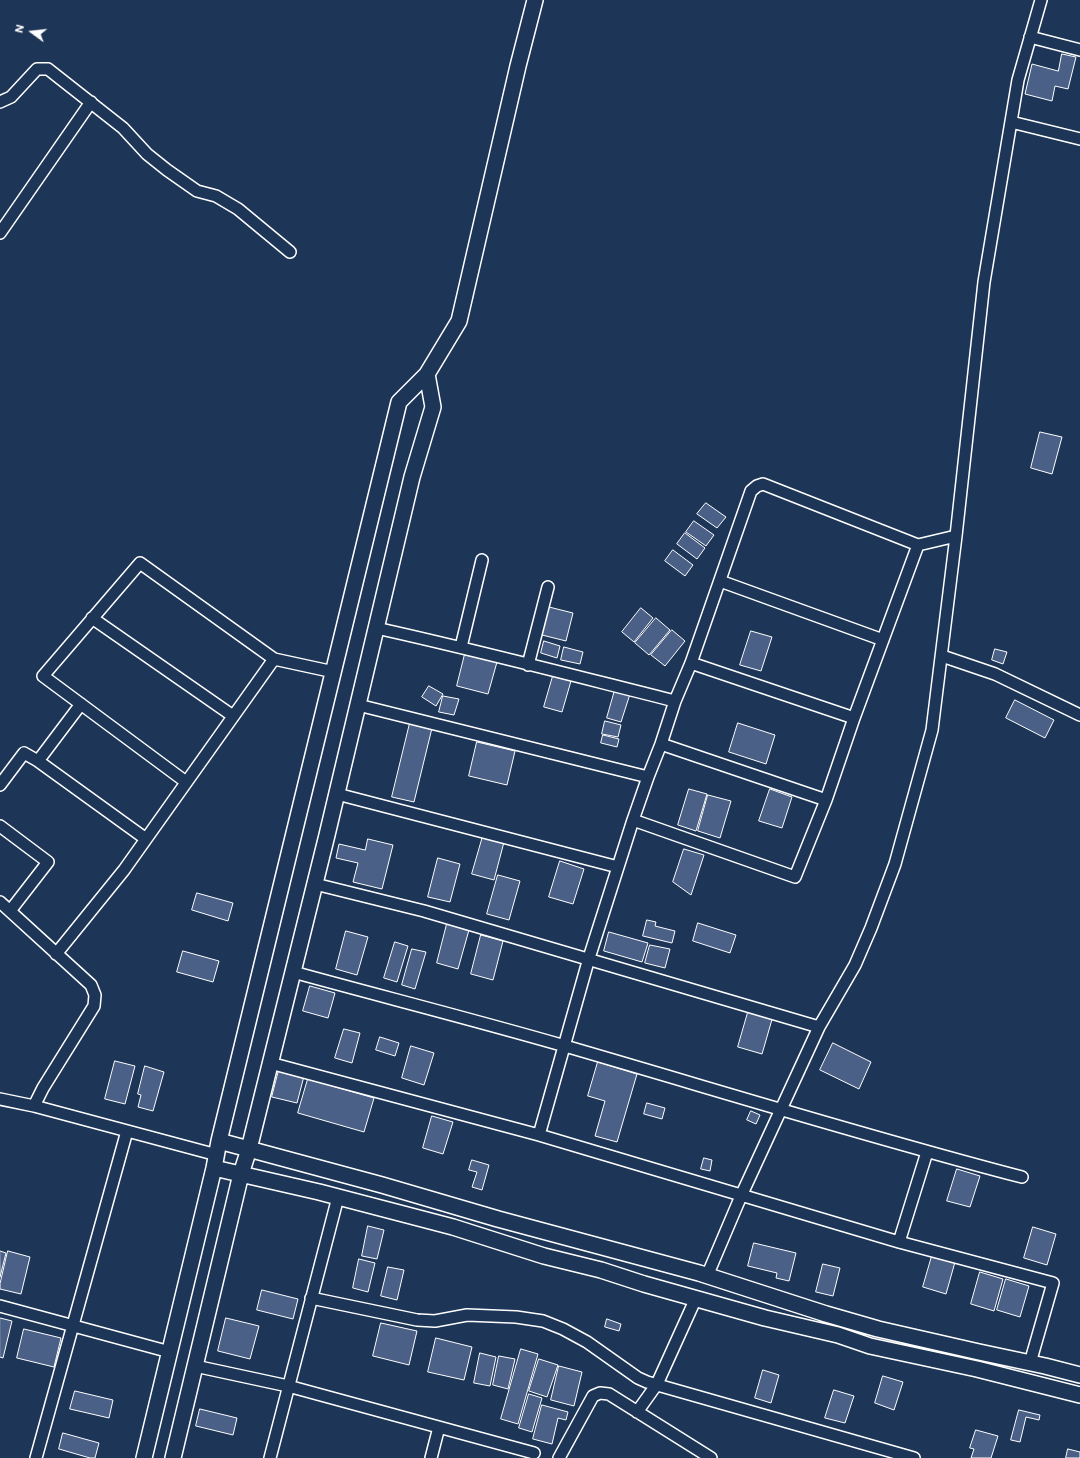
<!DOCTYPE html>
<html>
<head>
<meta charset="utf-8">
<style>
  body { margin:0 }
  #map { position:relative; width:1080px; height:1458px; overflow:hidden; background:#1d3557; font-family:"Balsamiq Sans",sans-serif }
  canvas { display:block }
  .north { position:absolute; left:12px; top:12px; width:40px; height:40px; -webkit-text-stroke:3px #1d3557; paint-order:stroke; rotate:285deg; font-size:11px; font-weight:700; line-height:16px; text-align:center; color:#fff }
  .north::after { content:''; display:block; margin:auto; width:14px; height:18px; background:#fff; clip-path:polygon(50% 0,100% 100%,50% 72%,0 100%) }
</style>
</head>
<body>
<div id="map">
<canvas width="1080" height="1458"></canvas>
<div class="north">N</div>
</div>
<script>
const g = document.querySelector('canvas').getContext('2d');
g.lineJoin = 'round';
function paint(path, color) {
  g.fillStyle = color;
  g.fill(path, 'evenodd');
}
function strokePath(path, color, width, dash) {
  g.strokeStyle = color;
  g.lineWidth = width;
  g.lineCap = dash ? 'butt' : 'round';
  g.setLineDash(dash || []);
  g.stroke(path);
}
const building = new Path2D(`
  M1062,54l14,3 -8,32 -13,-3 -3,15 -27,-7 7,-30 26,7z
  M1040,432l22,5 -10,37 -21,-6z
  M706,503l20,14 -9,11 -20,-14z
  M694,521l20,14 -8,11 -20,-14z
  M685,533l20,15 -8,11 -20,-15z
  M673,550l20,15 -8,11 -20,-15z
  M549,607l24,6 -7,28 -24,-6z
  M641,608l12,10 -19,24 -12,-10z
  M656,618l14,12 -21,25 -14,-12z
  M672,630l13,11 -20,25 -14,-11z
  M751,631l21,6 -11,34 -21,-6z
  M544,641l16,5 -3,12 -16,-5z
  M564,647l19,5 -3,12 -19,-4z
  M995,649l12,3 -4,12 -11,-4z
  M465,654l32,8 -9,32 -31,-8z
  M553,676l18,5 -9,31 -18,-5z
  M429,686l14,8 -7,12 -14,-9z
  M615,690l15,4 -9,28 -14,-4z
  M443,696l16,3 -5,16 -15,-3z
  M1015,700l39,20 -9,18 -39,-20z
  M605,721l16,4 -3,12 -16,-3z
  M410,723l22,5 -18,74 -22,-5z
  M738,723l37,12 -9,29 -37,-12z
  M603,735l16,4 -2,8 -16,-4z
  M477,742l38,9 -8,34 -38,-9z
  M689,789l18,5 -11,37 -18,-6z
  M770,789l22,8 -10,31 -23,-7z
  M708,795l23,6 -11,37 -22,-7z
  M483,836l21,6 -10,38 -22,-6z
  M368,839l25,6 -11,44 -29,-7 5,-19 -22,-5 3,-14 26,6z
  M684,849l20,6 -13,40 -18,-13z
  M438,858l22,6 -10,38 -22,-5z
  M560,861l24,8 -11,35 -24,-7z
  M498,875l22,6 -11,39 -22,-6z
  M197,893l36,10 -5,18 -36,-11z
  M647,920l9,2 -1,4 20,5 -3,12 -29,-7z
  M698,923l38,12 -6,18 -37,-12z
  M447,924l22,6 -11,39 -21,-6z
  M346,931l22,6 -11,38 -21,-6z
  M609,932l39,11 -6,19 -38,-11z
  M481,935l22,6 -10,39 -22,-6z
  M395,942l13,4 -11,36 -13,-4z
  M650,945l20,4 -5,19 -20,-5z
  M412,949l14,3 -11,37 -13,-4z
  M183,951l36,10 -6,21 -36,-10z
  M310,986l25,7 -7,25 -25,-7z
  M749,1009l24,7 -11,38 -24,-7z
  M344,1029l16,4 -8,30 -17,-5z
  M380,1037l19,6 -4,13 -19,-6z
  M833,1043l38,19 -12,27 -39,-19z
  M411,1046l23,7 -10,32 -22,-7z
  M115,1061l20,5 -10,38 -20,-5z
  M598,1062l39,12 -20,68 -22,-6 10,-35 -17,-5z
  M145,1066l19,6 -11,39 -15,-4 3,-12 -3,-1z
  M279,1070l25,6 -7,27 -25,-6z
  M308,1079l66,19 -10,34 -66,-19z
  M647,1103l18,5 -3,11 -18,-5z
  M751,1111l9,4 -4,9 -9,-4z
  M432,1116l21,6 -10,32 -20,-6z
  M704,1158l8,2 -2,11 -9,-2z
  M472,1160l17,5 -7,25 -10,-3 5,-15 -8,-2z
  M957,1169l23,7 -10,31 -23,-6z
  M368,1226l16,4 -7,29 -15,-3z
  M1033,1227l23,7 -9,31 -23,-7z
  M754,1243l42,10 -7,28 -13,-3 1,-5 -29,-7z
  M0,1251l6,2 -6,24z
  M8,1251l22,6 -9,37 -21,-5v-5z
  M932,1256l23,6 -9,32 -23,-7z
  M359,1259l16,4 -7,29 -15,-4z
  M823,1264l17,4 -7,28 -17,-4z
  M388,1267l16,3 -7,30 -16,-4z
  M980,1272l23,7 -9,32 -23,-7z
  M1006,1279l23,7 -9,31 -23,-7z
  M262,1290l36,9 -5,20 -36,-9z
  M0,1318l12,3 -9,37 -3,-1z
  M226,1318l33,8 -9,33 -32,-8z
  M607,1319l14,5 -2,7 -14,-4z
  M381,1323l36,8 -8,34 -36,-9z
  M24,1329l37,9 -7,29 -37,-9z
  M436,1338l36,9 -8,33 -36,-8z
  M521,1349l17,5 -20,70 -17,-5z
  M480,1353l16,4 -6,29 -16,-3z
  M499,1356l16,3 -7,30 -15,-4z
  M539,1359l19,6 -11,32 -18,-6z
  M559,1366l23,6 -8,34 -23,-6z
  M763,1370l16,5 -8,28 -16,-5z
  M883,1376l20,6 -9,28 -19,-7z
  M834,1390l20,6 -9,27 -20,-5z
  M75,1391l38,9 -4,18 -39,-9z
  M529,1394l13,4 -10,34 -13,-4z
  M542,1405l26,7 -2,8 -8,-2 -6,26 -19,-5z
  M200,1409l37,9 -4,17 -37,-9z
  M1019,1410l21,5 -1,5 -13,-3 -6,25 -9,-2z
  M976,1430l22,6 -7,22h-20l3,-9 -4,-1z
  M63,1433l36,10 -4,15h-5l-31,-9z
  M1068,1449l12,3v6h-14z`);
const street = new Path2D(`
  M1030,37l50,13
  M0,102l11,-5 26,-28h11l75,59 24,26 20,16 30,21 19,5 22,13 52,43
  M1011,122l69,17
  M0,233l91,-131
  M720,581l163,59
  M92,618l141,98
  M376,628c100,22 199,48 299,73
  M461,647l21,-87
  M942,656l53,18 85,41
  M691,663l163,55
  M528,665l20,-78
  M358,705l290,72
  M661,744l165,56
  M38,761l108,78
  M186,782l-143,-106 97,-113 134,96
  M0,785l24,-32 14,8 43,-57
  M337,794l281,73
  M633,820l162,57 31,-77 28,-82 64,-173
  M0,826l48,36 -38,49
  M315,884l109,27 395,116
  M0,902l91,83 4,10 -1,11 -51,82 -9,18 -34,-7
  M56,954l68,-84 150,-211 60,13
  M293,972c91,25 182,48 272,74 152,44 303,91 457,131
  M270,1063l269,72 360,107 154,41 -23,80
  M34,1106l183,49
  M539,1135l50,-177 44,-138 15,-43 13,-33 14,-43 16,-38 60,-172 6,-5 6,-2 155,61 38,-9
  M899,1242l28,-90
  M707,1276l34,-80 78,-169 36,-62 16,-37 24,-64 37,-134 24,-194 28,-254 34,-202 23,-80
  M311,1298l106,22 18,1 32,-6 49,2 27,4 20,8 24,13 51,36 9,4 267,76
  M0,1306l170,46
  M195,1366l93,20 246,67
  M637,1412l20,-28 39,-86
  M36,1458l91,-327
  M270,1458l68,-261
  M431,1458l8,-31
  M559,1458l34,-62 7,-3 9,1 102,64`);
const secondary = new Path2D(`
  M219,1141l180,-739 28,-28 32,-53 59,-255 17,-66
  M214,1168l105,24 134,35 91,29 57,14 43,14 121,34 73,17 32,11 107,23 103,26
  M144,1458l70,-290 5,-27 163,44 116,34 201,54 127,41 52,15 101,23 66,14 35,9
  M173,1458l68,-284 8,-25 78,-314 85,-358 21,-70 -6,-33`);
paint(building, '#4a6087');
strokePath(building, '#fff', 1);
strokePath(street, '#fff', 14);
strokePath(secondary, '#fff', 18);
strokePath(street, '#1d3557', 11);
strokePath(secondary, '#1d3557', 15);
</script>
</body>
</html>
